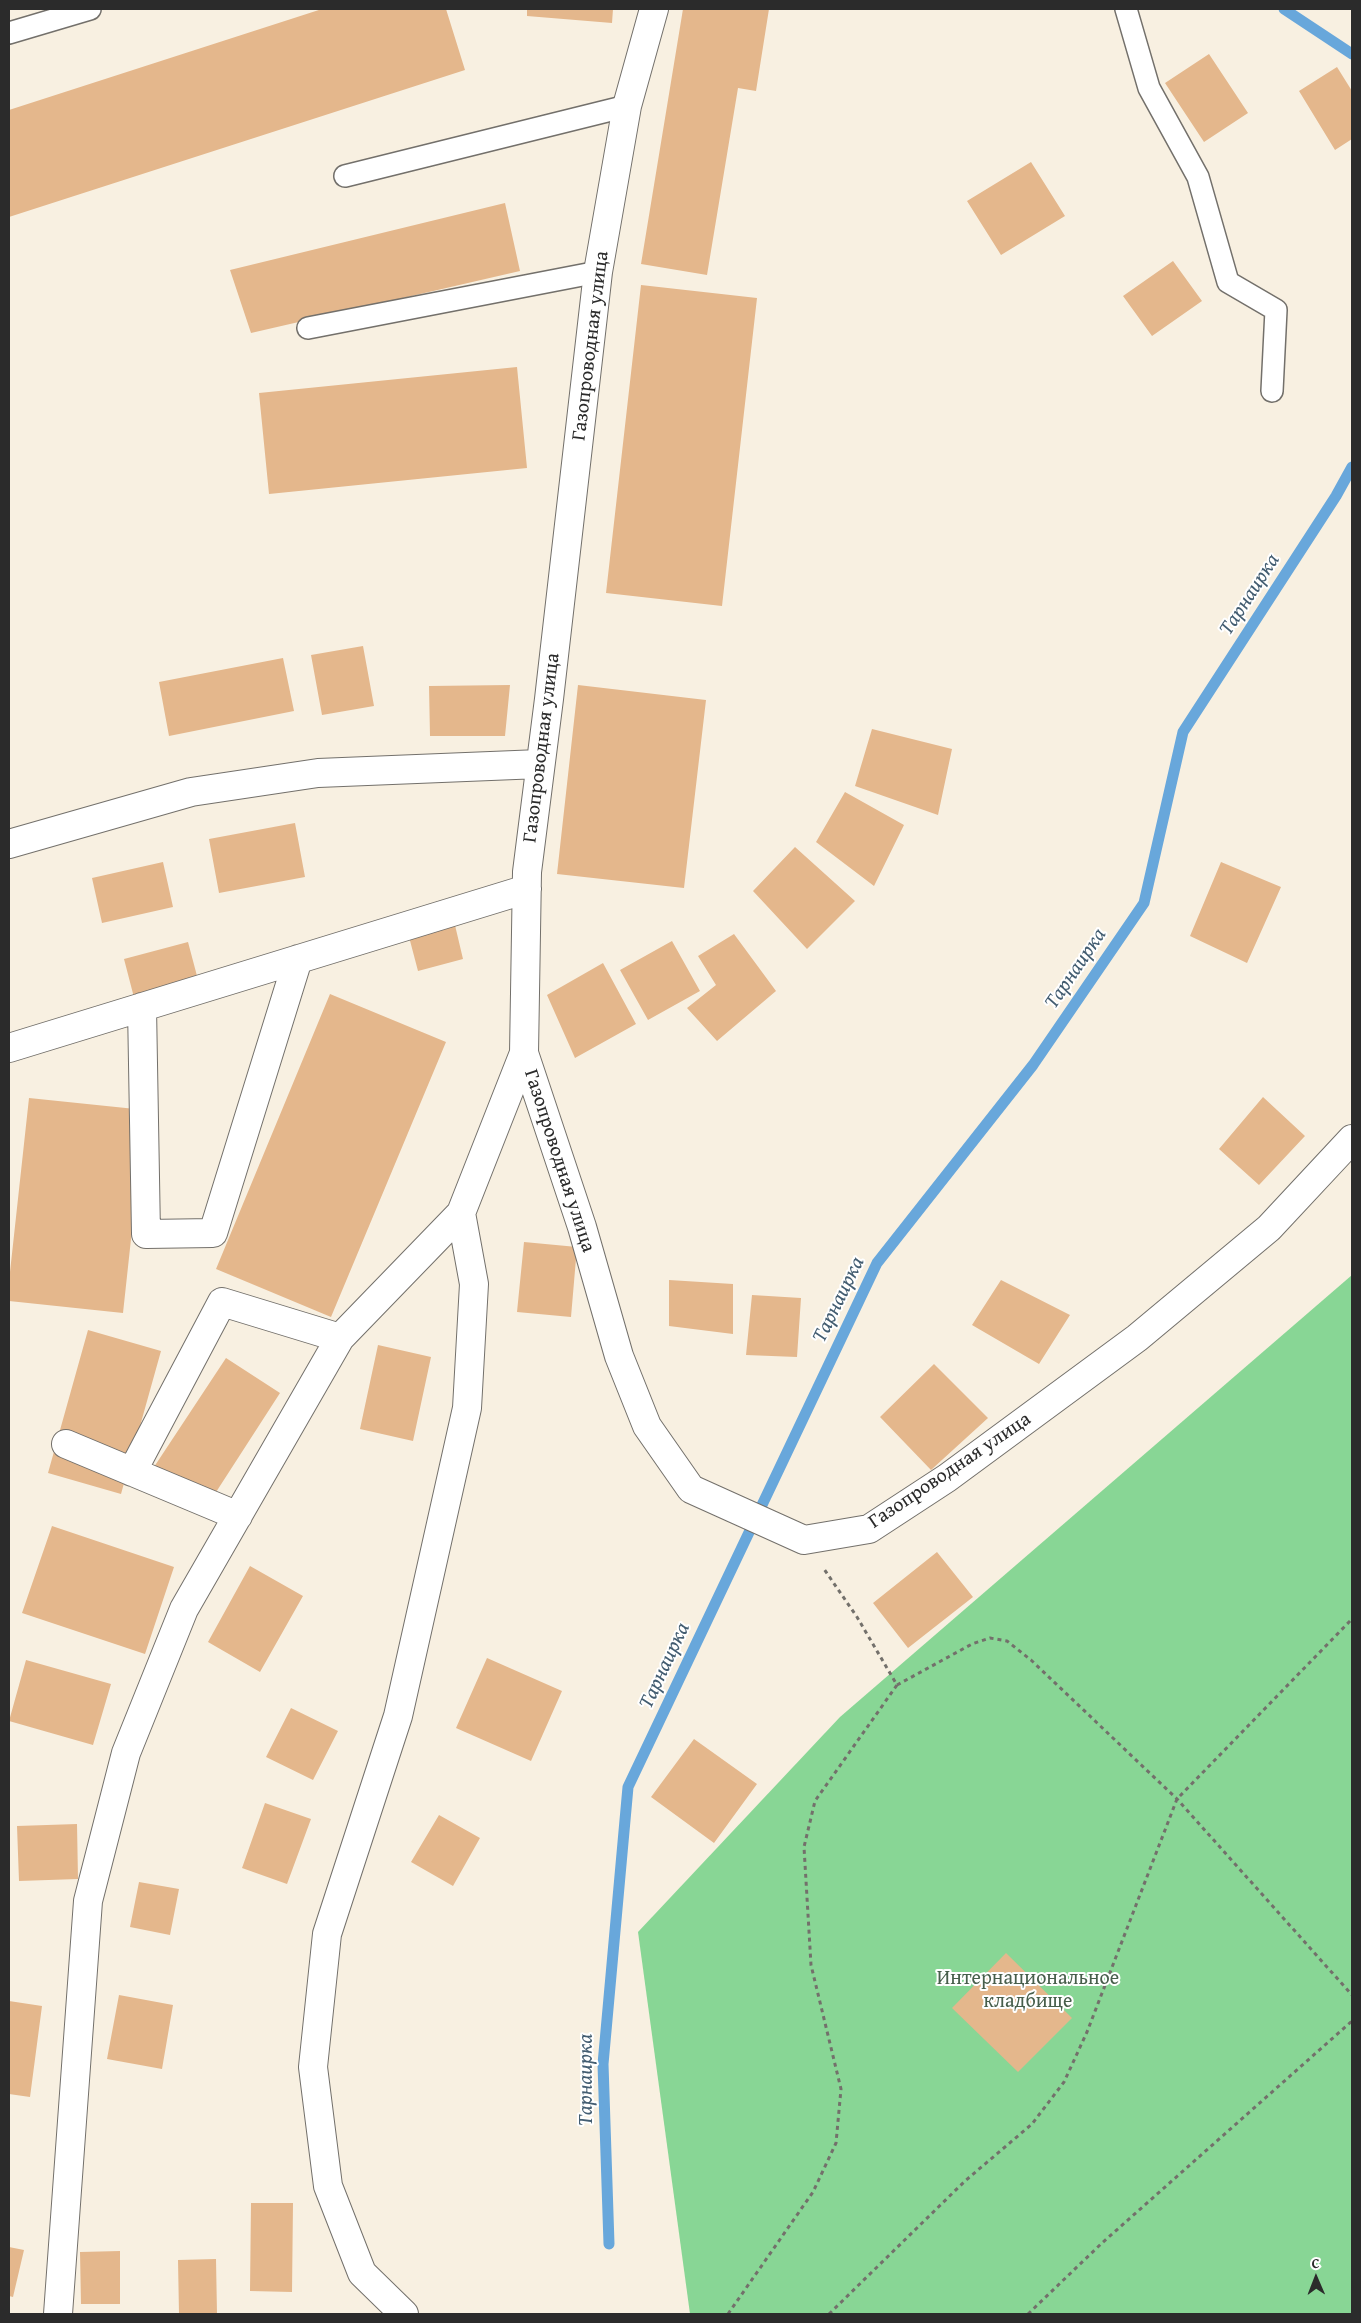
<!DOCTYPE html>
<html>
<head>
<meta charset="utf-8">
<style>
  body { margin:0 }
  #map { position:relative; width:1361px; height:2323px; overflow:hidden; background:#f8f0e1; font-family:"Gentium Book Plus",serif }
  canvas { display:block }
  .frame { position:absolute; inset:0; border:10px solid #2b2b2b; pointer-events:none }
  .north { position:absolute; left:1291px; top:2253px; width:50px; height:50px; -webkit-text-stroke:4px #fff; paint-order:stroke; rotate:359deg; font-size:14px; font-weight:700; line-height:20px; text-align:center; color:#2b2b2b }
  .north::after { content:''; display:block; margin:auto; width:18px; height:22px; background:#2b2b2b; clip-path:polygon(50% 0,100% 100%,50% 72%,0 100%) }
</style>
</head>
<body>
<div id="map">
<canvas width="1361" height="2323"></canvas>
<div class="frame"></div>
<div class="north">С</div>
</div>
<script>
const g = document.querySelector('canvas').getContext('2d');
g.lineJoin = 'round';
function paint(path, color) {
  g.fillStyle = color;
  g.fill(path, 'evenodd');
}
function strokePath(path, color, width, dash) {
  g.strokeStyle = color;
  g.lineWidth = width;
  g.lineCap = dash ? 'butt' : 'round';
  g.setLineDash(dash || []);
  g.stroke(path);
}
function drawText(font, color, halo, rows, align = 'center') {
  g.font = font + ' "Gentium Book Plus",serif';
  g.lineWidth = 4;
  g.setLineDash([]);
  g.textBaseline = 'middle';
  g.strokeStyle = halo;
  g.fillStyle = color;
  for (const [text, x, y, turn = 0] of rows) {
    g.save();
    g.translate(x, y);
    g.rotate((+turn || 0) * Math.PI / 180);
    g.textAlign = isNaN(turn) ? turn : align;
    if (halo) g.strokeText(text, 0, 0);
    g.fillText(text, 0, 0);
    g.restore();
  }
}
const green = new Path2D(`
  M1352,1275v1039h-662l-52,-382 202,-215z`);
const stream = new Path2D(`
  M1284,9l68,45
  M609,2244l-6,-180 25,-277 249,-524 156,-198 111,-162 39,-171 153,-236 16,-29`);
const building = new Path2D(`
  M322,9h124l19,61 -456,147v-107z
  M527,9h86l-1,14 -85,-7z
  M683,9h86l-13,82 -18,-3 -31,187 -66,-11z
  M1209,54l39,59 -44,29 -39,-59z
  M1337,67l15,24v48l-17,11 -36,-59z
  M1031,162l34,54 -64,39 -34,-54z
  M505,203l15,68 -269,62 -21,-63z
  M1173,261l29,40 -50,35 -29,-40z
  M641,285l116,13 -35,308 -116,-13z
  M517,367l10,101 -258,26 -10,-101z
  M363,646l11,60 -52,9 -11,-60z
  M283,658l11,53 -125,25 -10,-54z
  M510,685l-5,51h-75l-1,-50z
  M578,685l128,15 -22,188 -127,-14z
  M872,729l80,20 -14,66 -83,-29z
  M845,792l59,33 -30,61 -58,-44z
  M295,823l10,54 -86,16 -10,-54z
  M795,847l60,54 -48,48 -54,-58z
  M163,862l10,45 -71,16 -10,-45z
  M1221,862l60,25 -34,76 -57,-27z
  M454,921l9,38 -45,12 -10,-38z
  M734,934l42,57 -59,50 -30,-33 29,-23 -18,-29z
  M672,941l28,50 -52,29 -28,-50z
  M188,942l13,49 -64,18 -13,-50z
  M603,963l33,61 -61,34 -28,-63z
  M330,994l116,48 -115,275 -115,-48z
  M1263,1097l42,39 -46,49 -40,-36z
  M29,1098l116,12 -22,203 -114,-12v-20z
  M524,1242l53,5 -6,70 -54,-5z
  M669,1280l64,4v50l-64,-8z
  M1001,1280l69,35 -31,49 -67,-39z
  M752,1295l49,3 -4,59 -51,-2z
  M88,1330l73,21 -40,143 -73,-21z
  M378,1345l53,12 -18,84 -53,-12z
  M226,1358l54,35 -71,110 -55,-36z
  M934,1364l54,54 -57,52 -51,-53z
  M52,1526l122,41 -29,87 -123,-41z
  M937,1552l36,45 -65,51 -35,-45z
  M250,1566l53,30 -43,76 -52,-30z
  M487,1658l75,33 -31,70 -75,-33z
  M26,1660l85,24 -18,61 -84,-24z
  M291,1708l47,23 -25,49 -47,-23z
  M694,1739l63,45 -43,59 -63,-46z
  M265,1803l46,16 -24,65 -45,-16z
  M439,1815l41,23 -27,48 -42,-24z
  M77,1824l1,55 -59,2 -2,-55z
  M139,1882l40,7 -9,46 -40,-8z
  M1006,1953l66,65 -54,54 -66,-64z
  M119,1995l54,10 -11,64 -55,-10z
  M9,2001l33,5 -12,91 -21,-3z
  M251,2203h42l-1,89 -42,-1z
  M9,2247l15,3 -11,47 -4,-1z
  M120,2251v53h-39l-1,-52z
  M216,2259l1,55h-38l-1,-54z`);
const path = new Path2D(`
  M897,1685l75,-41 18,-6 17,3 24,19 146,139 175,196
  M728,2314l85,-122 23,-49 5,-54 -30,-124 -7,-118 11,-46 82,-116 -40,-68 -33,-48
  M829,2314l136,-133 67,-57 32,-42 23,-50 90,-233 175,-180
  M1028,2314l74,-71 250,-222`);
const lane = new Path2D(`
  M1126,9l23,79 49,89 30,105 48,28 -4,81
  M9,33l81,-24
  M345,176l282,-70
  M308,328l290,-56`);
const street = new Path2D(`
  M654,9l-27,97 -29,166 -49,427 -22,173 -3,181 58,174 37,129 28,70 44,63 113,51 65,-11 78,-51 190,-140 132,-110 83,-89
  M9,844l182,-52 127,-19 222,-9
  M142,1007l4,227 67,-1 85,-274
  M9,1048l518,-159
  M66,1444l172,72
  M132,1472l90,-170 118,36
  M58,2314l30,-413 38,-148 58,-144 156,-271 121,-125 63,-160
  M404,2314l-42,-41 -34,-87 -15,-119 14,-133 71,-218 69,-308 7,-124 -13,-71`);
const streetNames = [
  ["Газопроводная улица",591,346,-83],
  ["Газопроводная улица",542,748,-83],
  ["Газопроводная улица",559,1161,72],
  ["Газопроводная улица",950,1471,-34]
];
const parkNames = [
  ["Интернациональное",1028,1979],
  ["кладбище",1028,2002]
];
const waterNames = [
  ["Тарнаирка",1250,595,-57],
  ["Тарнаирка",1076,969,-56],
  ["Тарнаирка",839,1300,-64],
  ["Тарнаирка",665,1666,-65],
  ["Тарнаирка",587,2080,-90]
];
paint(green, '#88d695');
strokePath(stream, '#68a7db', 11);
paint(building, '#e4b78c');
strokePath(lane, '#73706b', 24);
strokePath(street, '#73706b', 30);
strokePath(path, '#73706b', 3, [4, 4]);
strokePath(lane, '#fff', 21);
strokePath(street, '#fff', 28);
drawText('20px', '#2b2b2b', '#fff', streetNames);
drawText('20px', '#475e4b', '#fff', parkNames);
drawText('italic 21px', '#435d71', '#fff', waterNames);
</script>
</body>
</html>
